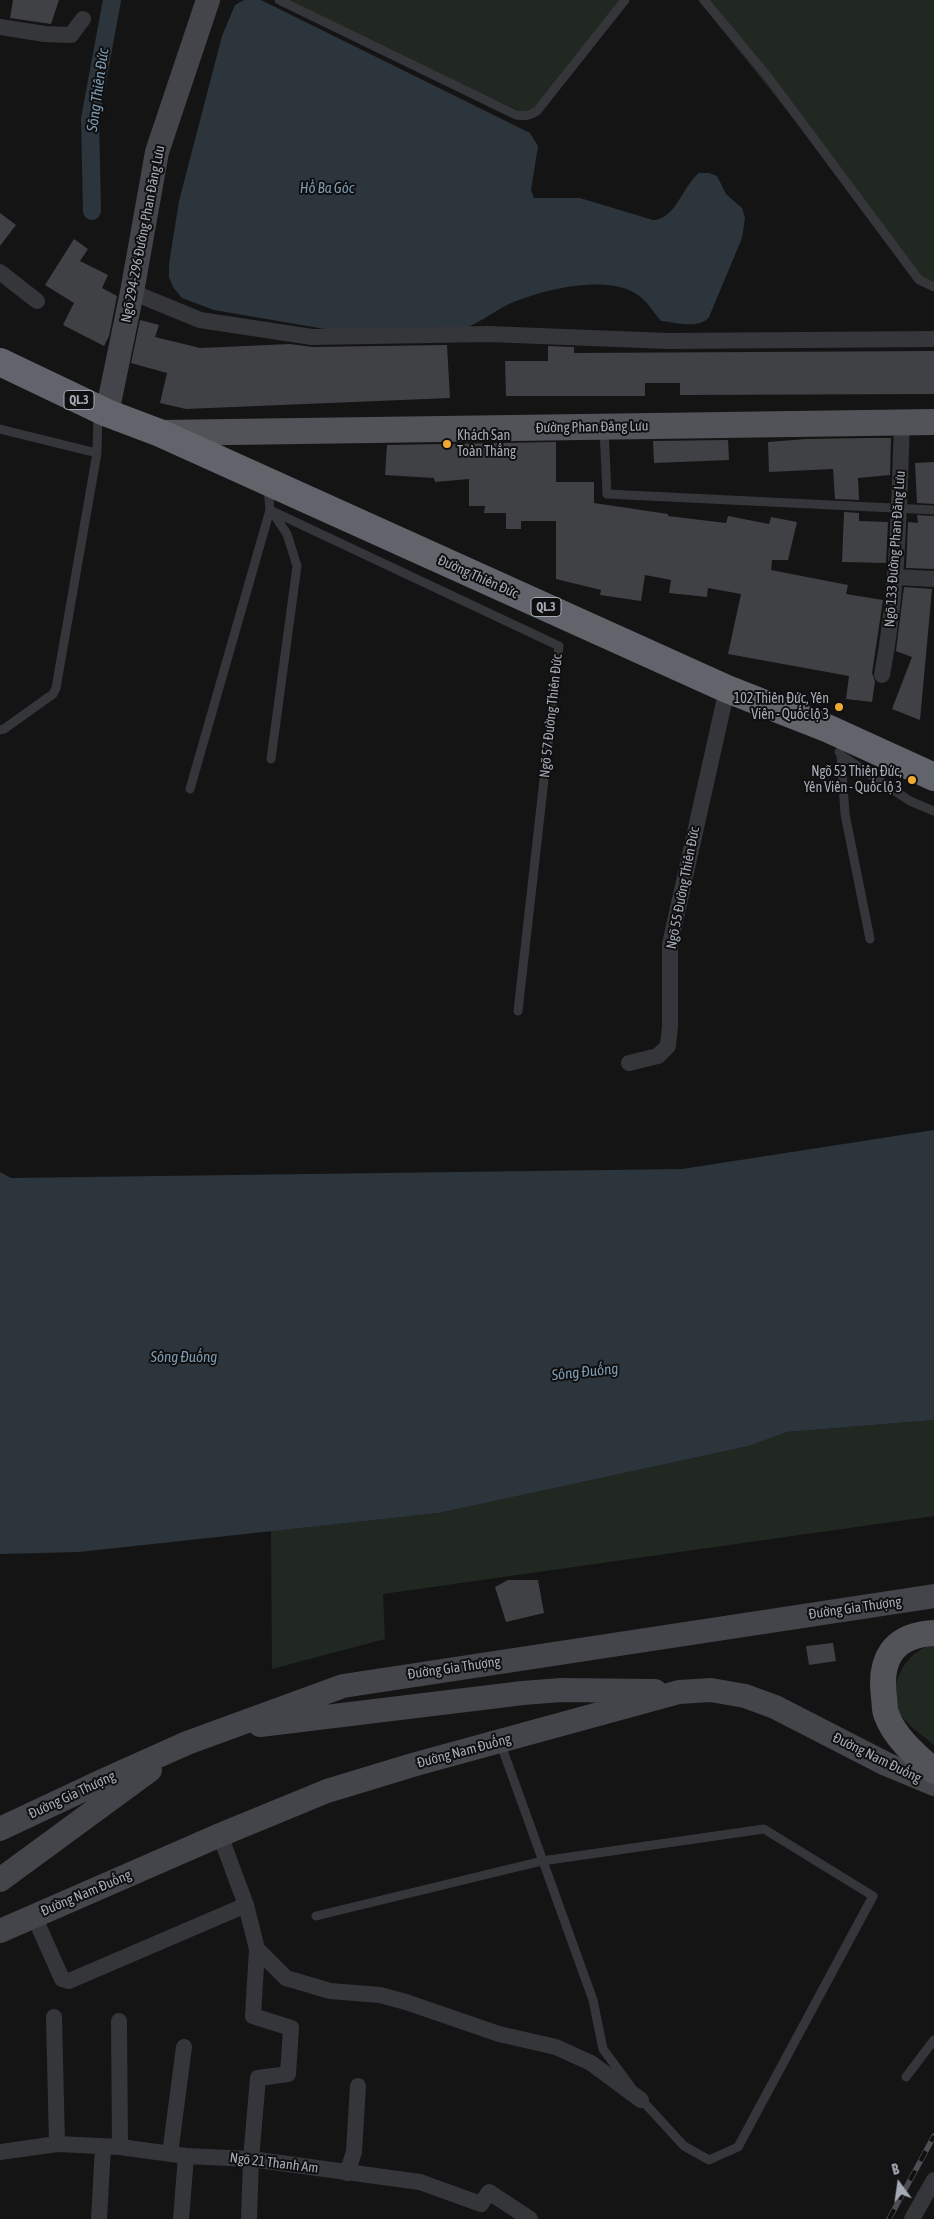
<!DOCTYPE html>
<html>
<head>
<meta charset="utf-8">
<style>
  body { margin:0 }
  #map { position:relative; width:934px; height:2219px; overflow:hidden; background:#141415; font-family:"Asap Condensed",sans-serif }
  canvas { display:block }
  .north { position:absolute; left:874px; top:2159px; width:50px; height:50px; -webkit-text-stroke:4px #0f0f10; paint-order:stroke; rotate:346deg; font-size:14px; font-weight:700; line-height:20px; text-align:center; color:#a5abb6 }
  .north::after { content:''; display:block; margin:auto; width:18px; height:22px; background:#a5abb6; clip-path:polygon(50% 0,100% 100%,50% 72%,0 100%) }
</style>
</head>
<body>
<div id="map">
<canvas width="934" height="2219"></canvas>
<div class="north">B</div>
</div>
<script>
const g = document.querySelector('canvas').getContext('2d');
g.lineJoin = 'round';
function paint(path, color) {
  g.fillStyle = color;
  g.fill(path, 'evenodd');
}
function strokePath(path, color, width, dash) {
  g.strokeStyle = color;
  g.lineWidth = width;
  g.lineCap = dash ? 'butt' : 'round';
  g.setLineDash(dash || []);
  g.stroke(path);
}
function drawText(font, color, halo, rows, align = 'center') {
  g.font = font + ' "Asap Condensed",sans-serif';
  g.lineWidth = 4;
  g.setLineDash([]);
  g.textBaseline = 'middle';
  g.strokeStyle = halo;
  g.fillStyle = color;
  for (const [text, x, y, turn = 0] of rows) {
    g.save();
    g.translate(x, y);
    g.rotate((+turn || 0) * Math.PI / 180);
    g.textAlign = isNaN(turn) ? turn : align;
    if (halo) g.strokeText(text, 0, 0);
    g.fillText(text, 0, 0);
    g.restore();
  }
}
const green = new Path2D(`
  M279,0h350l-99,116z
  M698,0h236v282l-6,4z
  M934,1420v96l-551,78 2,45 -113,30 -1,-138 168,-18 310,-67 38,-14z
  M934,1644v101c-14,-12 -33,-23 -39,-42 -1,-3 0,-8 0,-12 3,-23 17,-41 39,-47z`);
const water = new Path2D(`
  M244,0h17l269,133 8,13 -7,44 3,8h46l73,22c23,-1 29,-33 46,-47h10l8,3 9,18 16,14 3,10 -3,20 -33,79c-10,13 -34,5 -48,4 -7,-8 -14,-20 -23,-26 -30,-22 -99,-5 -131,10 -15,8 -28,18 -44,24h-138l-111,-19 -32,-12 -9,-11 -4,-10v-13l10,-63 43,-165 13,-31z
  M934,1130v290l-147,12 -38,14 -310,67 -360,39 -79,2v-382l11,6 671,-9z`);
const canal = new Path2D(`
  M92,211l-2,-92 22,-119`);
const building = new Path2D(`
  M13,0h46l-8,24 -41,-6z
  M0,213l16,12 -16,21z
  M74,239l14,10 -8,12 28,14 -6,13 15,8 -8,40 -5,10 -41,-21 11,-22 -29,-18z
  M140,320l19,5 -4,12 45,11 90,-4 22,3 135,-2 3,53 -264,11 -26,-6 7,-30 -36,-10z
  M548,346l26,1v6l360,-2v43l-254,1v-12h-35v13h-139l-1,-35h43z
  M867,438h24l-1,37 -32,3 1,22 -24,-1 -2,-30 -64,3 -1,-30 38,-3z
  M728,440l1,20 -75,3 -1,-22z
  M556,442v40h38v21l74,11v2l58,7 2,-7 41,8 2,-7 26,5 -9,38h-16l-1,10 77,15 -2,9 37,6 -11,73 3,8 -3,21 -26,-3 3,-23 -121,-22 13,-60 -33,-6 -1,9 -38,-4 2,-13 -26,-5 -4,26 -41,-6 1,-5 -45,-11v-58h-35v8h-15v-16h-22l1,-7h-16v-27l-34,3 -1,-4 -49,-3 2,-30z
  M934,462v42l-17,-1 -2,-40z
  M844,512l15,1v8l29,1 -2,41 -44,-1z
  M917,515l17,1v53l-28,-1 2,-46 10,1z
  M904,587l28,2 -12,131 -28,-11 20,-52 -16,-6z
  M508,1580h30l6,33 -38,9 -11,-35z
  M833,1643l3,18 -27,4 -3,-19z`);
const lane = new Path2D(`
  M279,0l237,115c9,1 14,1 21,-4l88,-111
  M704,0l64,77 151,203 15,7
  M0,429l97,24
  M604,429l3,65 327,16
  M268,487l2,23 289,136 -41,365
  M271,510l16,24 10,32 -26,193
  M0,730l4,-1 49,-35 3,-6 41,-235 1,-39
  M839,752l2,3 69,46 24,10
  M841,755l4,59 25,125
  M190,789l80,-279
  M500,1742l93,258 10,49 28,38
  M316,1916l226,-55 222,-32 109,67 -135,251 -29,13 -25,-14 -45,-49
  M906,2077l28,-37`);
const street = new Path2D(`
  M0,27l45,7 26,1 12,-16
  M0,272l37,29
  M132,292l68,28 112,17 176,-3 180,7 266,-2
  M895,577l39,2
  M882,675c16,-84 17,-168 20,-253
  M629,1063l29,-7 10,-10 2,-20v-82l57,-255
  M220,1835l26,70 11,44 -4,67 38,12 -3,46 -30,4 -7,81 -2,60
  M34,1916l28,63 7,2 177,-76
  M257,1949l29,29 44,13 50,4 26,7 93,32 57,13 35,16 50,37
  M54,2017l3,127
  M119,2021l1,126
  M0,2152l57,-8 63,3 66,9 65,3 169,23 61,22 8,-12 41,27
  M170,2154l14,-107
  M347,2173l7,-21 4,-66
  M99,2219l4,-72
  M181,2219l5,-63
  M912,2219l22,-39`);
const secondary = new Path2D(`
  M107,413l25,-121 25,-140 51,-152
  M260,1725l263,-32 38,-3 94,1
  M0,1829l102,-48 85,-38 156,-57 591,-90
  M0,1880l150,-110
  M0,1931l220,-96 107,-44 89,-27 263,-72 32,-2 34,6 30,11 111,57 48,20`);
const primary = new Path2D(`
  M160,433l774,-11
  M934,1633c-41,2 -55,26 -50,64 1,6 0,14 3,19 8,22 30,40 47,55`);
const highway = new Path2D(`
  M0,362l107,51 53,20 567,256 102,40 105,48`);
const rail = new Path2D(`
  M889,2219l45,-83`);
const markers = [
  [447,444,5,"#f0aa31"],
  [839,707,5,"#f0aa31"],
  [912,780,5,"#f0aa31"]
];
const shields = [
  [79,400,30],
  [546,607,30]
];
const shieldNames = [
  ["QL.3",79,400],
  ["QL.3",546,607]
];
const streetNames = [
  ["Ngõ 294-296 Đường Phan Đăng Lưu",143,234,-79],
  ["Đường Phan Đăng Lưu",592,427,-1],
  ["Ngõ 133 Đường Phan Đăng Lưu",895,549,-86],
  ["Đường Thiên Đức",478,577,24],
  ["Ngõ 57 Đường Thiên Đức",551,716,-84],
  ["Ngõ 55 Đường Thiên Đức",683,888,-79],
  ["Đường Gia Thượng",855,1608,-8],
  ["Đường Gia Thượng",454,1668,-8],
  ["Đường Nam Đuống",464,1751,-15],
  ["Đường Nam Đuống",877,1758,26],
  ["Đường Gia Thượng",72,1795,-25],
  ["Đường Nam Đuống",86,1893,-23],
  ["Ngõ 21 Thanh Am",274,2163,7]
];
const poiNames = [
  ["Khách Sạn",457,436,"left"],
  ["Toàn Thắng",457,452,"left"],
  ["102 Thiên Đức, Yên",829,699],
  ["Viên - Quốc lộ 3",829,715],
  ["Ngõ 53 Thiên Đức,",902,772],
  ["Yên Viên - Quốc lộ 3",902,788]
];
const waterNames = [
  ["Sông Thiên Đức",98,90,-82],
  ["Hồ Ba Góc",327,188],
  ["Sông Đuống",184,1357],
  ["Sông Đuống",585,1372,-6]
];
paint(green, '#202821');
paint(water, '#2c353b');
strokePath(canal, '#2c353b', 18);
paint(building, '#404145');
strokePath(lane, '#35363a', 9);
strokePath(street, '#35363a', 16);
strokePath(secondary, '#43454a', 24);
strokePath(primary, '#515359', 26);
strokePath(highway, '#61646b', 28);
strokePath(rail, '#4c4e53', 5.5);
strokePath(rail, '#0f0f10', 4, [11]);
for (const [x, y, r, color] of markers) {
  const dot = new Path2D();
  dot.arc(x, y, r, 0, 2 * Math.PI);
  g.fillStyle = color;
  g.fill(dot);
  strokePath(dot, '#0f0f10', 2);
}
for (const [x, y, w] of shields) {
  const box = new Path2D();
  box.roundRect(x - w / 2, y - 9.5, w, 19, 4);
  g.fillStyle = '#0f0f10';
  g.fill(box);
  strokePath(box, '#a5abb6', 1);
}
drawText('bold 12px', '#a5abb6', null, shieldNames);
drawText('14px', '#a5abb6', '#0f0f10', streetNames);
drawText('14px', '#a5abb6', '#0f0f10', poiNames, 'right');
drawText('italic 15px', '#7c9ab1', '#0f0f10', waterNames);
</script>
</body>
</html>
